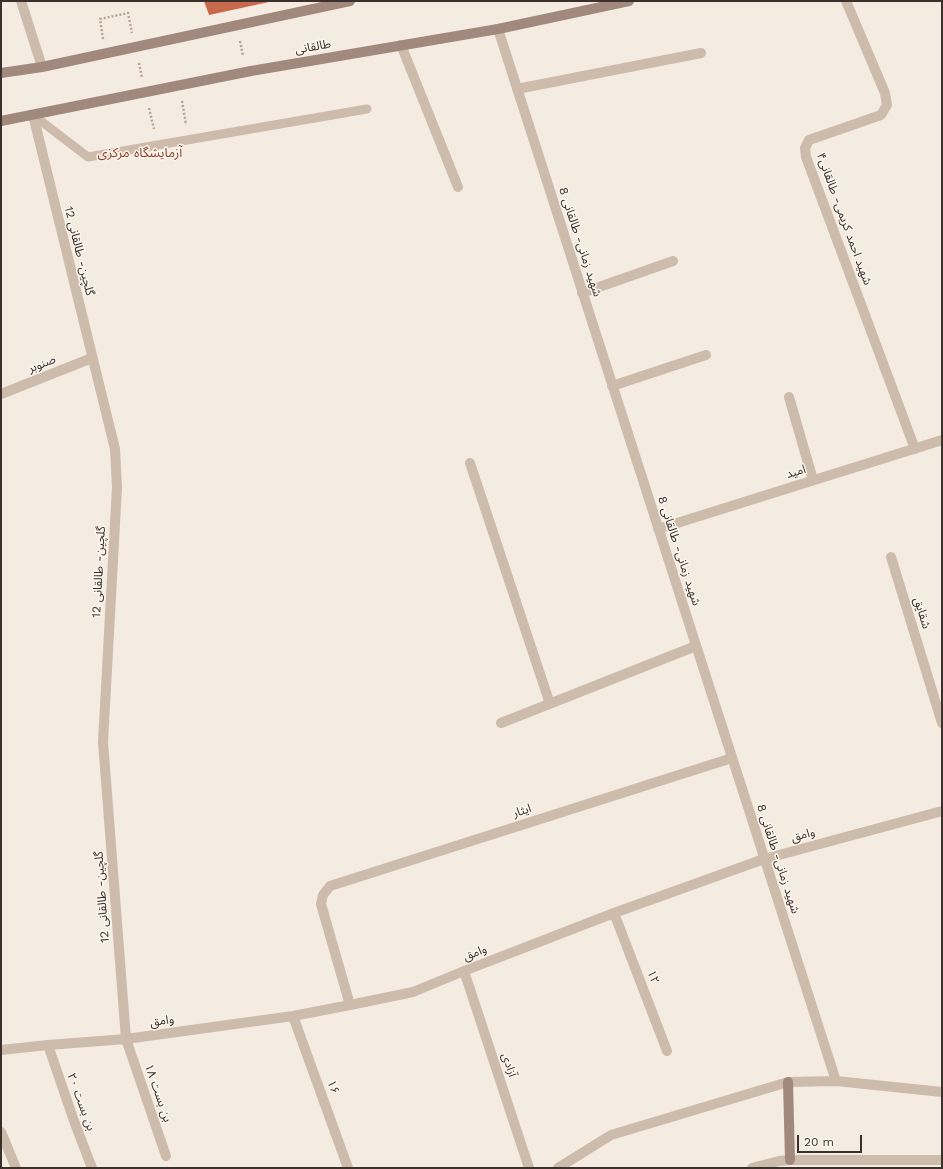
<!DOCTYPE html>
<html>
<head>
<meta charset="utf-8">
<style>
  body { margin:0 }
  #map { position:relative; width:943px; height:1169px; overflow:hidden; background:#f4ebe1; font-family:"Work Sans",sans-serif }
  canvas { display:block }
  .frame { position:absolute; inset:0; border:2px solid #3b302b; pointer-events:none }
  .scale { position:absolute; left:797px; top:1135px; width:65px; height:18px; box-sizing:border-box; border:2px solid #3b302b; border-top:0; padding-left:5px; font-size:12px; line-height:14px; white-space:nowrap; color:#3b302b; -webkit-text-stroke:3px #fbf5ee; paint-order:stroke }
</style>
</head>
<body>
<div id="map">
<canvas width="943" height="1169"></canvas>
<div class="frame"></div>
<div class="scale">20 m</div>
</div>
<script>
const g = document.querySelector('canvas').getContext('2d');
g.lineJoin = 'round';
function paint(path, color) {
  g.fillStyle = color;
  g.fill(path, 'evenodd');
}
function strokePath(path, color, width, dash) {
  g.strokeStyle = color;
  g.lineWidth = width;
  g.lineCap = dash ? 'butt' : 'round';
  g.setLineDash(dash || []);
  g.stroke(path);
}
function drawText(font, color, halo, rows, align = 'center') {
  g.font = font + ' "Work Sans","Noto Sans Arabic",sans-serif';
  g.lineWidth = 3;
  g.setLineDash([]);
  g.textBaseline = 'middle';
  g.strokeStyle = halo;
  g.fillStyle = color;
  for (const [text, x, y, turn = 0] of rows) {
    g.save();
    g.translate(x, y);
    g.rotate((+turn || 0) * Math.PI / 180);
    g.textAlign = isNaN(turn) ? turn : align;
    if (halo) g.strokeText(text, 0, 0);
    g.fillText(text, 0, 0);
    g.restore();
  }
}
const building = new Path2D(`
  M204,1h65v1l-60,13z`);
const path = new Path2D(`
  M103,39l-3,-20 28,-6 4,20
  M240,41l3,15
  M139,63l3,15
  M182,101l4,23h-1
  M149,108l5,21`);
const lane = new Path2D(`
  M33,115l55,42 279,-48`);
const street = new Path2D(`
  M21,1l21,66
  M846,1l39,92 2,12 -6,10 -72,25 -4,8 1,9 109,292
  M498,29l338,1052
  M401,45l57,142
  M517,89l184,-36
  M33,115l82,334 2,38 -14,255 23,297 40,117
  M582,293l91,-32
  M612,386l94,-31
  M1,394l91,-36
  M789,397l24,83
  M470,463l80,241
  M658,529l284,-89
  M891,557l51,166
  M501,723l195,-77
  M614,913l53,138
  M464,971l65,197
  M350,1005l-29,-101 2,-9 7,-9 402,-128
  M293,1016l55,152
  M48,1045l26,76 18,47
  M1,1050l47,-5 78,-6 167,-23 57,-11 63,-13 51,-21 150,-58 150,-54 178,-48
  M1,1132l15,36
  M558,1168l53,-33 177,-53 48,-1 106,11
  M752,1168l27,-7 11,-1h152`);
const secondary = new Path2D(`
  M1,73l41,-6 308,-66
  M1,121l250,-50 247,-42 131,-28
  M788,1082l2,78`);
const streetNames = [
  ["طالقانی",313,47,-10],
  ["شهید احمد کریمی- طالقانی۴",844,219,70],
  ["شهید زمانی- طالقانی 8",580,242,72],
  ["گلچین- طالقانی 12",79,251,76],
  ["صنوبر",42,364,-22],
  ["امید",796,472,-17],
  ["شهید زمانی- طالقانی 8",679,551,72],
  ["گلچین- طالقانی 12",99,572,-87],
  ["شقایق",922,613,73],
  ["ایثار",522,811,-18],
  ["وامق",803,835,-15],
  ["شهید زمانی- طالقانی 8",778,859,72],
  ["گلچین- طالقانی 12",102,897,-94],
  ["وامق",475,953,-21],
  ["۱۲",653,977,69],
  ["وامق",162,1021,-8],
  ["آزادی",509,1065,72],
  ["۱۶",333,1087,70],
  ["بن بست ۱۸",158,1093,71],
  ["بن بست ۲۰",81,1102,70]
];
const neighbourhoodNames = [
  ["آزمایشگاه مرکزی",140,153]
];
paint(building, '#c8694b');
strokePath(path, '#b9a596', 2.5, [2, 2]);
strokePath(lane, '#cdbbac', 9);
strokePath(street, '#cdbbac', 10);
strokePath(secondary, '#a18a7d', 10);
drawText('12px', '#3b302b', '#fbf5ee', streetNames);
drawText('13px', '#8c3b22', '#fbf5ee', neighbourhoodNames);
</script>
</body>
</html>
